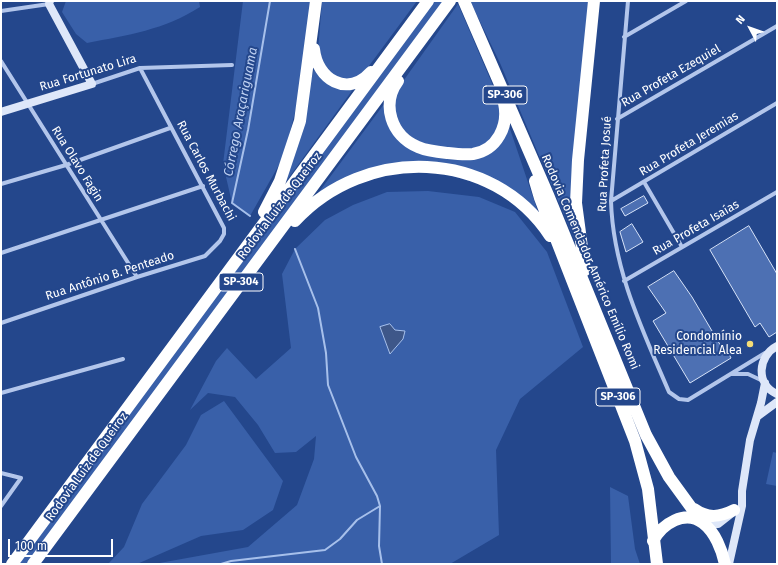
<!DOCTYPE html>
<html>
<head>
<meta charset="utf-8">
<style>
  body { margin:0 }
  #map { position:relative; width:778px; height:565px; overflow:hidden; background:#24478c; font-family:"Fira Sans",sans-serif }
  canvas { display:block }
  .frame { position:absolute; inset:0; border:2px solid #fff; pointer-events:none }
  .north { position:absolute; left:730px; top:8px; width:40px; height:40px; -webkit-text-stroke:3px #24478c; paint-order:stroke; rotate:311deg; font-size:11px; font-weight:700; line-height:16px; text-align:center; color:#fff }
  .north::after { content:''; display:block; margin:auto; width:14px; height:18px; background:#fff; clip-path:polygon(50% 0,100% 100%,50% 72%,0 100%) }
  .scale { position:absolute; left:8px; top:539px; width:105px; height:18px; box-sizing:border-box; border:2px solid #fff; border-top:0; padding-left:5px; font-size:12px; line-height:14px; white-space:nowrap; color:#fff; -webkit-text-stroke:3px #24478c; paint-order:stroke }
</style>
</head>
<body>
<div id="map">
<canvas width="778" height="565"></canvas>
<div class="frame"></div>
<div class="north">N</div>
<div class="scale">100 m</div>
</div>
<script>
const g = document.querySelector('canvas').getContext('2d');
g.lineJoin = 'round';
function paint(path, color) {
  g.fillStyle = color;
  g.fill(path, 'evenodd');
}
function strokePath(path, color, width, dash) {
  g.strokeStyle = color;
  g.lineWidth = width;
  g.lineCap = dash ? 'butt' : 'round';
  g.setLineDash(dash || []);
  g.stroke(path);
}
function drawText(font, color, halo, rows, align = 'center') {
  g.font = font + ' "Fira Sans",sans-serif';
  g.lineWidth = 4;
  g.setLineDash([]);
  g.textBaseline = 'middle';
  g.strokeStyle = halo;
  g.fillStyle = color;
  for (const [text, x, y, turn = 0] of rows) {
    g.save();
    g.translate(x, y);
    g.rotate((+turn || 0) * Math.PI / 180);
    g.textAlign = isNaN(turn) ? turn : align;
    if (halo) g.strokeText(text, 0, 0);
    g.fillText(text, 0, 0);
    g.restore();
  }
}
const green = new Path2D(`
  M66,1h133l1,6c-36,23 -72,28 -113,36l-11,-9 -14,-22z
  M243,1h69l-10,83 -18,72 -34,60 -18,-13 -9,-39z
  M322,1h95l-54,73 -15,6 -19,-6 -11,-23z
  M433,1h11l-416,563h-9z
  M470,1h120l-12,247 -78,-185z
  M458,4l45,105 -6,26 -22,16 -52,-4 -23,-19 -4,-8 -2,-17 5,-16z
  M314,69l2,4 38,15 -72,99z
  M387,100l8,34 77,24 36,-35 31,92 -26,-22 -100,-28 -100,35z
  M428,191l51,6 36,15 32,40 36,95 -63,52 -24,51 3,85 -49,29h-296l94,-17 49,-42 17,-46 2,-23 -20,16 -21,1 -17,-28 -23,-28 -27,-4 -18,17 26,-49 11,-13 29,31 35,-31 -9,-74 13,-25 30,-29 28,-15 34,-13z
  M224,401l59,80 -10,29 -30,20 -42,6 -64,28h-29l16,-17 18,-43 44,-59 15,-30z
  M773,452l4,1v33l-11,-2z
  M610,487l18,9 7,53 5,15h-29z`);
const water = new Path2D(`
  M390,324l5,6 10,1 -2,8 -13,15 -10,-27z`);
const stream = new Path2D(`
  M250,216l-18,-13 16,-73 22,-129
  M295,249l23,59 8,45 2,32 28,72 21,39 3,10 -1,40 3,18
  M221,564l10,-3 94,-11 15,-11 17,-19 23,-14`);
const building = new Path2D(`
  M644,196l4,7 -23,13 -4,-7z
  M632,224l11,18 -17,10 -6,-20z
  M749,226l28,48v58l-8,5 -9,-14 -5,4 -45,-77z
  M674,271l18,26 33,56 3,-1 3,6 -41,25 -37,-62 13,-8 -18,-26z`);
const street = new Path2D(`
  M628,1l-17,200c2,69 32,130 58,191l10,7 9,1 77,-47
  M1,11l48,-7
  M624,37l62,-36
  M1,61l136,216
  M92,84l48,-16 92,-3
  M617,119l160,-93
  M644,182l38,65
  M1,184l65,-19 104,-37
  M611,201l166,-98
  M1,253l202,-67
  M624,281l153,-89
  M1,323l136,-46 68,-21 15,-15 4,-7v-6l-84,-160
  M731,374h17l15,7
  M1,393l122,-34
  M1,473l20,5 -20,28`);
const secondary = new Path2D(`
  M1,112l91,-28 -43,-80 1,-3
  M777,346c-19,10 -22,38 0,48
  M758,416l19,-14
  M705,525l13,-1 14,-11
  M729,564l13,-58v-15l8,-51 11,-37 4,-20`);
const highway = new Path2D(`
  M464,1l84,194 98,240 23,42 32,44
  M314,49c3,30 33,49 57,23
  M398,81c-17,23 -7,55 20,66 9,4 20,5 30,6 8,1 17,2 25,1 24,-4 36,-28 31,-51
  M535,181l5,17 95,243 13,48 9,75
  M264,212l16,-31 20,-60 16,-120
  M295,221c70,-76 197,-73 255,15
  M585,270l-9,-67 2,-43 16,-159
  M694,509c14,10 26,8 40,1
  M653,541c9,-17 32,-32 50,-18 12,9 19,27 22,41
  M12,564l416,-563
  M33,564l417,-563`);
const markers = [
  [750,344,4,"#f5dd76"]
];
const shields = [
  [505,95,44],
  [241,282,44],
  [618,397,44]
];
const shieldNames = [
  ["SP-306",505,95],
  ["SP-304",241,282],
  ["SP-306",618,397]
];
const streetNames = [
  ["Rua Fortunato Lira",88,73,-17],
  ["Rua Profeta Ezequiel",671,76,-30],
  ["Rua Profeta Jeremias",689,144,-31],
  ["Rua Olavo Fagin",77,164,58],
  ["Rua Profeta Josué",605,164,-87],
  ["Rua Carlos Murbachi",206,171,62],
  ["Rodovia Luiz de Queiroz",280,206,-53],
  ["Rua Profeta Isaías",696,228,-30],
  ["Rodovia Comendador Américo Emílio Romi",590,262,67],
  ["Rua Antônio B. Penteado",110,276,-18],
  ["Rodovia Luiz de Queiroz",87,467,-54]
];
const poiNames = [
  ["Condomínio",742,337],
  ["Residencial Alea",742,351]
];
const waterNames = [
  ["Córrego Araçariguama",241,112,-79]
];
paint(green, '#3960a9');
paint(water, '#3e5789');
strokePath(water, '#a7c0eb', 1);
strokePath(stream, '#a7c0eb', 2);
paint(building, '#4d70b3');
strokePath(building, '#d7e3f8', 1);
strokePath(street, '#b3c6eb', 4);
strokePath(secondary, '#dee7f9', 8);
strokePath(highway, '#fff', 12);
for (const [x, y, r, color] of markers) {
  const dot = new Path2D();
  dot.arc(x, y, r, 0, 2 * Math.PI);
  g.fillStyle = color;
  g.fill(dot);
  strokePath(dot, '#24478c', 1.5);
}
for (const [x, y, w] of shields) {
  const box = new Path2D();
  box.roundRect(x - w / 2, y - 9, w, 18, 3);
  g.fillStyle = '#24478c';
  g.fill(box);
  strokePath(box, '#fff', 1);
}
drawText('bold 11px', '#fff', null, shieldNames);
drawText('12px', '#fff', '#24478c', streetNames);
drawText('12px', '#fff', '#24478c', poiNames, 'right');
drawText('italic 13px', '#bfd1f2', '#24478c', waterNames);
</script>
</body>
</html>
